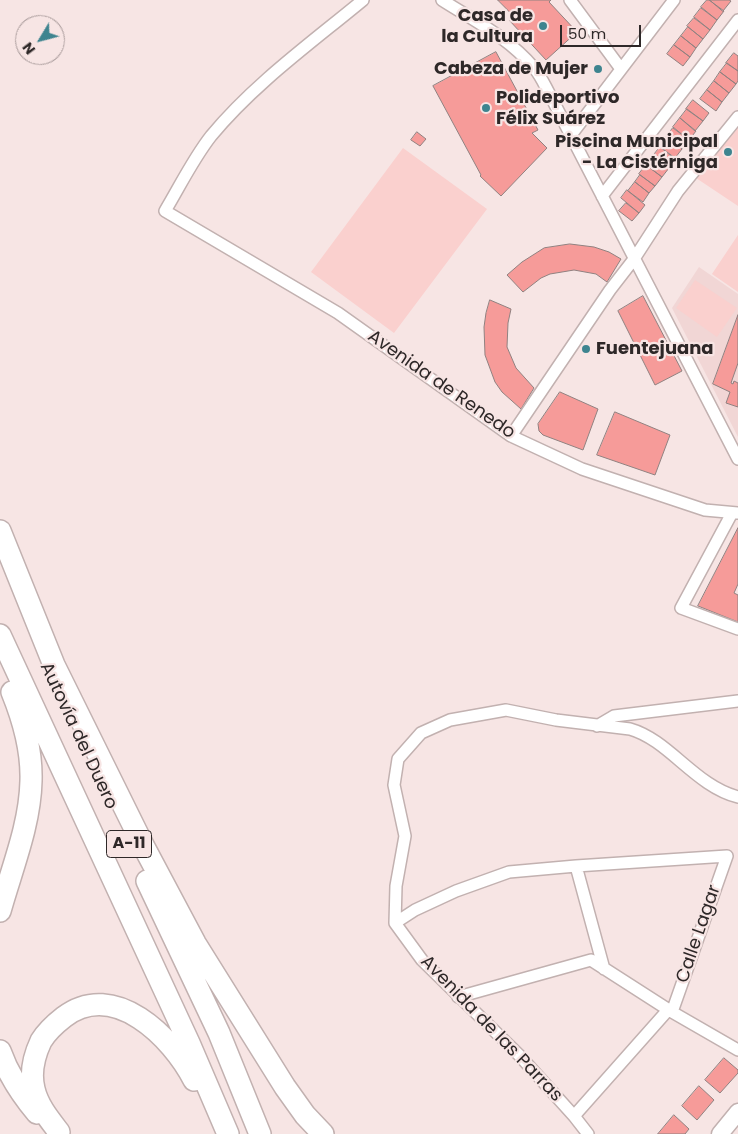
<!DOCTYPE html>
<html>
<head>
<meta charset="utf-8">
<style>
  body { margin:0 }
  #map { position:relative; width:738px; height:1134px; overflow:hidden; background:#f7e5e4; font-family:Poppins,sans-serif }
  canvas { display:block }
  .north { position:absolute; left:15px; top:15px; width:50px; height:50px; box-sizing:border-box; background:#f7e5e4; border:1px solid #a79999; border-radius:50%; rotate:233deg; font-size:14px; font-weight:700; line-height:20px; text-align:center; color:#2e2828 }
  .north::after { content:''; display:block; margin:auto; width:18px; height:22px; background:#3e848f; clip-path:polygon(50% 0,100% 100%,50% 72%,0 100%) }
  .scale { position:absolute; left:560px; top:25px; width:81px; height:22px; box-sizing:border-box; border:2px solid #2e2828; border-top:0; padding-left:6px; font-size:15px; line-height:18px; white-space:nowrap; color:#2e2828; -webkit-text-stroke:4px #f7e5e4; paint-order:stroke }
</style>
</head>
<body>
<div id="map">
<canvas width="738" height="1134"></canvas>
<div class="north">N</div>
<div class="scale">50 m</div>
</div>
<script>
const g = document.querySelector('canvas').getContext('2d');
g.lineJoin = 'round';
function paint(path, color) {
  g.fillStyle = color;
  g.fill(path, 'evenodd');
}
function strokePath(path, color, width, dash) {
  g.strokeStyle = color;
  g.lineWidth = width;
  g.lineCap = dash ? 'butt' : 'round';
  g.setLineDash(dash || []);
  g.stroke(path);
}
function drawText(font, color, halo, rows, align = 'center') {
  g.font = font + ' Poppins,sans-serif';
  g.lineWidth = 4.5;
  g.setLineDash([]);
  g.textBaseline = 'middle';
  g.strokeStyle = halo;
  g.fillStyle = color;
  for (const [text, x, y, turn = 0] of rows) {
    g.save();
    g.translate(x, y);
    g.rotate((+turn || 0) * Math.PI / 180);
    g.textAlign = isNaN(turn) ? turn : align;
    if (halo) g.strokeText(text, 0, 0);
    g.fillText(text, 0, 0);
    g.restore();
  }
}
const built = new Path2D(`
  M699,267l39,27v143l-66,-129z`);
const green = new Path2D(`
  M738,127v79l-42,-28z
  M403,148l84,61 -93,124 -83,-61z
  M738,235v57l-26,-18z
  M695,280l42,28 -20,29 -41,-29z`);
const building = new Path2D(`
  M498,0h53l-2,2 28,30 -31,28 -37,-40 4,-4z
  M707,0h2l15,11 -7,9 -16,-13z
  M710,0h19l2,1 -8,10z
  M701,8l16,12 -7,10 -16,-13z
  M694,18l16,12 -7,9 -16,-13z
  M688,27l15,12 -7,9 -15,-12z
  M681,36l15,12 -6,9 -16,-12z
  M674,45l16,12 -7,9 -16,-12z
  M496,52l42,78 -6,3 15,15 -46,48 -21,-20 1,-1 -48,-89z
  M734,53l4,3v15l-12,-8z
  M727,63l11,8v10l-2,3 -16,-12z
  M720,72l16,12 -7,9 -15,-12z
  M714,81l15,12 -7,9 -15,-12z
  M707,90l15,12 -6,9 -16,-12z
  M693,100l16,13 -6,8 -17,-12z
  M687,109l16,12 -8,10 -15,-13z
  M680,118l16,13 -7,9 -16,-13z
  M673,128l16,12 -7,9 -16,-12z
  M417,132l9,7 -6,7 -9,-6z
  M666,137l16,12 -7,9 -16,-12z
  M660,147l15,12 -7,9 -15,-12z
  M653,156l16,12 -7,9 -16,-12z
  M646,165l16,12 -7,9 -16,-12z
  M640,175l15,11 -6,7 -14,-11z
  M635,182l14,11 -6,9 -15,-11z
  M627,190l18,15 -6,8 -18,-15z
  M626,203l13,10 -7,8 -13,-10z
  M570,244l24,3 15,5 12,7 -14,23 -11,-8 -22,-4 -24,4 -9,4 -18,14 -16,-17 15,-13 22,-14z
  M643,296l39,75 -27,14 -37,-74z
  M490,300l21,9 -3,14 -1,24 9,21 18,20 -13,21 -19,-17 -7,-10 -10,-27 -1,-28 2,-14z
  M738,315v48l-7,20 2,1 1,-3 4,2v24l-12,-4 4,-11 -17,-8z
  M560,392l38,17 -15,41 -40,-15 -4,-4 -1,-7z
  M615,412l55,23 -15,40 -58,-20z
  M738,528v56l-4,9 4,2v27l-40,-16z
  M724,1058l14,12v3l-18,20 -15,-13z
  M699,1086l15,14 -17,20 -15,-14z
  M674,1115l15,14 -4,5h-27z`);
const street = new Path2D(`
  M363,0c-52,43 -109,84 -152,136 -18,23 -31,50 -46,75l173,102 173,123 71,33 123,41 33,3
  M442,0c33,21 67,38 92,68 7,8 11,18 16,27l188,364
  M570,0l51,69
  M571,135l103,-135
  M602,196l136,-176
  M511,436l99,-146 24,-31 44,-68 60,-74
  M732,513l-51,95 57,21
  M597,726l17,-10 124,-15
  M576,866l28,103
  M395,923l1,-37 9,-50 -11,-51 4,-26 23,-26 29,-13 56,-10 50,10 74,9c39,11 65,57 108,68
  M395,923l20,-13 41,-19 53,-19 67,-6 151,-10 -55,156
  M395,923l27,37 97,95 55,61 14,18
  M458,997l133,-37 81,52 66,38
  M574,1116l94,-106`);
const secondary = new Path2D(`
  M720,1134l18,-22`);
const highway = new Path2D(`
  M0,531l54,134 90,182 51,96 90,144 20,28 18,19
  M0,635l189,408 39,91
  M147,881l72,152 41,101
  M0,911c12,-43 30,-86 31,-130 1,-31 -8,-62 -19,-89
  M0,1051c8,23 21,43 37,62
  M59,1132c-10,-13 -21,-26 -25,-43 -4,-16 0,-33 7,-48 6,-10 14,-17 23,-24 50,-38 108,20 130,63`);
const markers = [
  [543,26,5,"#3e848f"],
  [598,69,5,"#3e848f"],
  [486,108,5,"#3e848f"],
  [728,152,5,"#3e848f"],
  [586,349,5,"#3e848f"]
];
const shields = [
  [129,844,45]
];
const shieldNames = [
  ["A-11",129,844]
];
const poiNames = [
  ["Casa de",533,16],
  ["la Cultura",533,37],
  ["Cabeza de Mujer",588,69],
  ["Polideportivo",496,98,"left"],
  ["Félix Suárez",496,119,"left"],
  ["Piscina Municipal",718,142],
  ["- La Cistérniga",718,163],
  ["Fuentejuana",596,349,"left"]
];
const streetNames = [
  ["Avenida de Renedo",441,385,35],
  ["Autovía del Duero",78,736,65],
  ["Calle Lagar",699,934,-71],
  ["Avenida de las Parras",491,1029,46]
];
paint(built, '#f1d6d5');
paint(green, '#fad0ce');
paint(building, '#f69b99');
strokePath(building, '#908180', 1);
strokePath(street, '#c2b1b0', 14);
strokePath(secondary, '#c2b1b0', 19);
strokePath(highway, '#c2b1b0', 24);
strokePath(street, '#fff', 11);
strokePath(secondary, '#fff', 16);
strokePath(highway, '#fff', 21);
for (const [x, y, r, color] of markers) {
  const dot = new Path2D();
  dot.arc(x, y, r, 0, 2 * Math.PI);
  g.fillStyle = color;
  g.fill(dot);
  strokePath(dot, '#f7e5e4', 2);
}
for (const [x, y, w] of shields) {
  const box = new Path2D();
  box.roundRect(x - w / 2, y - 13.5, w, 27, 4);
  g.fillStyle = '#f7e5e4';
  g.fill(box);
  strokePath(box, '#2e2828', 1);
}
drawText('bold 16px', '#2e2828', null, shieldNames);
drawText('bold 18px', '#2e2828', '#f7e5e4', poiNames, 'right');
drawText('18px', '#2e2828', '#f7e5e4', streetNames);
</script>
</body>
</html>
